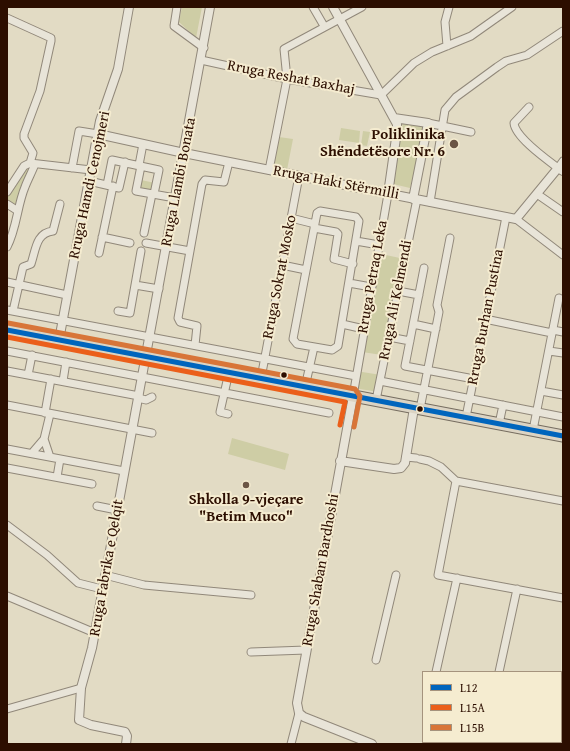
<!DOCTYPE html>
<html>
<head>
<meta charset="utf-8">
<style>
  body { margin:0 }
  #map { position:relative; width:570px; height:751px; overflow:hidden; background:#e2dbc4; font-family:"Gentium Book Plus",serif }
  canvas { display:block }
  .frame { position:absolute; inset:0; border:8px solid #2c0e00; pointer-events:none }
  .legend { position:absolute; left:422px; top:671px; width:140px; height:72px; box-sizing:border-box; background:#f5ecd0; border:1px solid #a5937d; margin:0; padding:5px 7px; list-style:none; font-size:12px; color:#2c0e00 }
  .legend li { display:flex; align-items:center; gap:8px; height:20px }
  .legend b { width:20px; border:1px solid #a5937d }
</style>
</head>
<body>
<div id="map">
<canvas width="570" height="751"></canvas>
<div class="frame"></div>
<ul class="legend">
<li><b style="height:5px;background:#0065bd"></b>L12</li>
<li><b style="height:5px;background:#eb5f1a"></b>L15A</li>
<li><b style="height:5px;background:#d87538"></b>L15B</li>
</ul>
</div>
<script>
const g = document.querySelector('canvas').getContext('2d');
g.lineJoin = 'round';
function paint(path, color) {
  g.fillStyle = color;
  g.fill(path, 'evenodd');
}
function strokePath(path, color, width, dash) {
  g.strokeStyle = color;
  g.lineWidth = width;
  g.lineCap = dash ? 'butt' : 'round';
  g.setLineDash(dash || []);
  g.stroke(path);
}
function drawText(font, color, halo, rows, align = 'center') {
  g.font = font + ' "Gentium Book Plus",serif';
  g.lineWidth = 4;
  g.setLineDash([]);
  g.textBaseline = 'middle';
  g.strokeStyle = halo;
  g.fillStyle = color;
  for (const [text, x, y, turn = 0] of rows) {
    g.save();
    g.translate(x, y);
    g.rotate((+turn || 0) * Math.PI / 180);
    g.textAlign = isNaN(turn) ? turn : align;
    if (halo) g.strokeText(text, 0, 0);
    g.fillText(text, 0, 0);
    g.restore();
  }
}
const green = new Path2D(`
  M182,7h20l-6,31 -17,-16z
  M403,122l22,4 -15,62 -17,-4z
  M341,128l19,3 -1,12 -20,-3z
  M363,131l7,1 -3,14 -6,-1z
  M279,137l14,2 -6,31 -14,-3z
  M27,167h3l-13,39 -10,-6v-4z
  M141,180l14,3 -2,8 -14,-2z
  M381,254l19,4 -18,97 -20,-3z
  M356,371l25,4 -3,17 -24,-4z
  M232,438l57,16 -4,16 -57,-16z`);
const minor = new Path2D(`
  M177,7l-3,19 30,22
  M313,7l11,19
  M7,18l44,20v3l-11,50 -16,43v4l9,15 -3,10
  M447,46l-2,-24 4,-15
  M201,60l86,19 94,16 33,-32 18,-11 39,-16 41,-29
  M529,107l-15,16c1,14 32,36 44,45l5,-7
  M428,123l43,9
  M139,165l4,-21
  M141,166l-5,25 39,7
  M72,168l7,-37 19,3
  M269,170l18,-91 -3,-30 78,-42
  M89,181l30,7 6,-26
  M107,185l5,-25 47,10 -5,24
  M7,192l17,-26 6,-3 61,7
  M537,194l26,18
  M430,202l15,-92 11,-13 41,-30 9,-6 21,-6 36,-24
  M7,204l11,7
  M320,211l36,6 3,4 -21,125 -6,4 -35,-6 -4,-5 24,-126z
  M291,218l24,6
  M516,219l47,36
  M314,228l22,4 2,2 -4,25 19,5
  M144,233l8,-39
  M102,237l28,6
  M356,241l23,4
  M146,243l44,8
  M7,247c10,-19 10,-41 18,-60 3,-8 7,-15 10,-23
  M99,253l14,-67
  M282,265l24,5
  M424,268l-19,98 69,13
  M7,282l60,13
  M349,283l22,4
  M135,285l24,4
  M398,291l21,4
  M7,310l349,66
  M13,311l10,-44 8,-3c5,-15 5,-31 22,-33l7,-27
  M118,311l12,2 11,-62
  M485,319l67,14
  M342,324l22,5
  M413,324l23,5
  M553,330l10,2
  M389,337l21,4
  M195,345l2,-19 -17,-4 -2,-4 24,-134 3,-4 19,2 5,-20
  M7,351l322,62
  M549,351l14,2
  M7,371l132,25
  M28,375l4,-20
  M261,378l38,-202
  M63,381l3,-19
  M380,381l183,36
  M305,387l9,-40
  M541,391l22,4
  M353,396l35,-202
  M138,398l8,2 6,-3
  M376,400l41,-201
  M7,405l145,28
  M420,409l19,-97 -2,-7 13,-67
  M45,413l6,-34
  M228,414l-8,-2 9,-40
  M466,417l40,-200
  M499,424l4,-19
  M533,430l26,-132
  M7,449l117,22
  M32,453l12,-14
  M50,457l-6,-18 6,-25
  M406,457l10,1
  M420,459l9,2 12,6 15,14 107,20
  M7,468l85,16
  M57,477l3,-18
  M456,481l-18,94 125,23
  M97,506l20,4
  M7,525l40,30 31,28 24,6
  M105,575l39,10 107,10
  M7,596l88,37
  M251,652l55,-2
  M376,660l20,-85
  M436,672l21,-94
  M499,672l18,-83
  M7,709l74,-21
  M291,744l8,-31`);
const tertiary = new Path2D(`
  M333,7l64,117v7l-9,63
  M394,118l34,5 -15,76
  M98,134l86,19 332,66 42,-51 5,3
  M59,340l41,-219 18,-52 11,-62
  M353,396l-56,307 2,10 5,4 68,27
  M340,461l54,8 7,-1 4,-5 9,-55
  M126,744l1,-8 -2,-4 -34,-7 -12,-5 2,-32 11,-40 118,-641`);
const primary = new Path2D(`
  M7,330l556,106`);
const bus1 = new Path2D(`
  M7,330l556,106`);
const bus2 = new Path2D(`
  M7,337l338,65 -5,23`);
const bus3 = new Path2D(`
  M8,323l347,66 5,7 -6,31`);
const markers = [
  [454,144,5,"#6c5645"],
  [284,375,3.5,"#2c0e00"],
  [420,409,3.5,"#2c0e00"],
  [246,485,4,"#6c5645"]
];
const streetNames = [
  ["Rruga Reshat Baxhaj",291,78,11],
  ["Rruga Llambi Bonata",179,182,-79],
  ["Rruga Haki Stërmilli",336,183,11],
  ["Rruga Hamdi Cenojmeri",90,185,-78],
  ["Rruga Sokrat Mosko",280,277,-79],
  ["Rruga Petraq Leka",373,277,-80],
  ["Rruga Ali Kelmendi",396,300,-79],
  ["Rruga Burhan Pustina",486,317,-79],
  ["Rruga Fabrika e Qelqit",107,568,-80],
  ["Rruga Shaban Bardhoshi",321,570,-80]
];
const poiNames = [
  ["Poliklinika",445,135],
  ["Shëndetësore Nr. 6",445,152],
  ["Shkolla 9-vjeçare",246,500,"center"],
  ["\"Betim Muco\"",246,517,"center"]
];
paint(green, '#cecda5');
strokePath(minor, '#91887a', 9);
strokePath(tertiary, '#91887a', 10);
strokePath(primary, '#766d60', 13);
strokePath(minor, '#e8e4d8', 7);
strokePath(tertiary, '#e8e4d8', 8);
strokePath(primary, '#dcd4c3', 11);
strokePath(bus1, '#0065bd', 5);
strokePath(bus2, '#eb5f1a', 5);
strokePath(bus3, '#d87538', 5);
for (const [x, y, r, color] of markers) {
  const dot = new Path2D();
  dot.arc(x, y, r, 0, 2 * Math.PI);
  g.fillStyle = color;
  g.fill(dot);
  strokePath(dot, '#f5ecd0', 1.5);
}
drawText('15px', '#2c0e00', '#f5ecd0', streetNames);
drawText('bold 15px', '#2c0e00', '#f5ecd0', poiNames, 'right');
</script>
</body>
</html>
